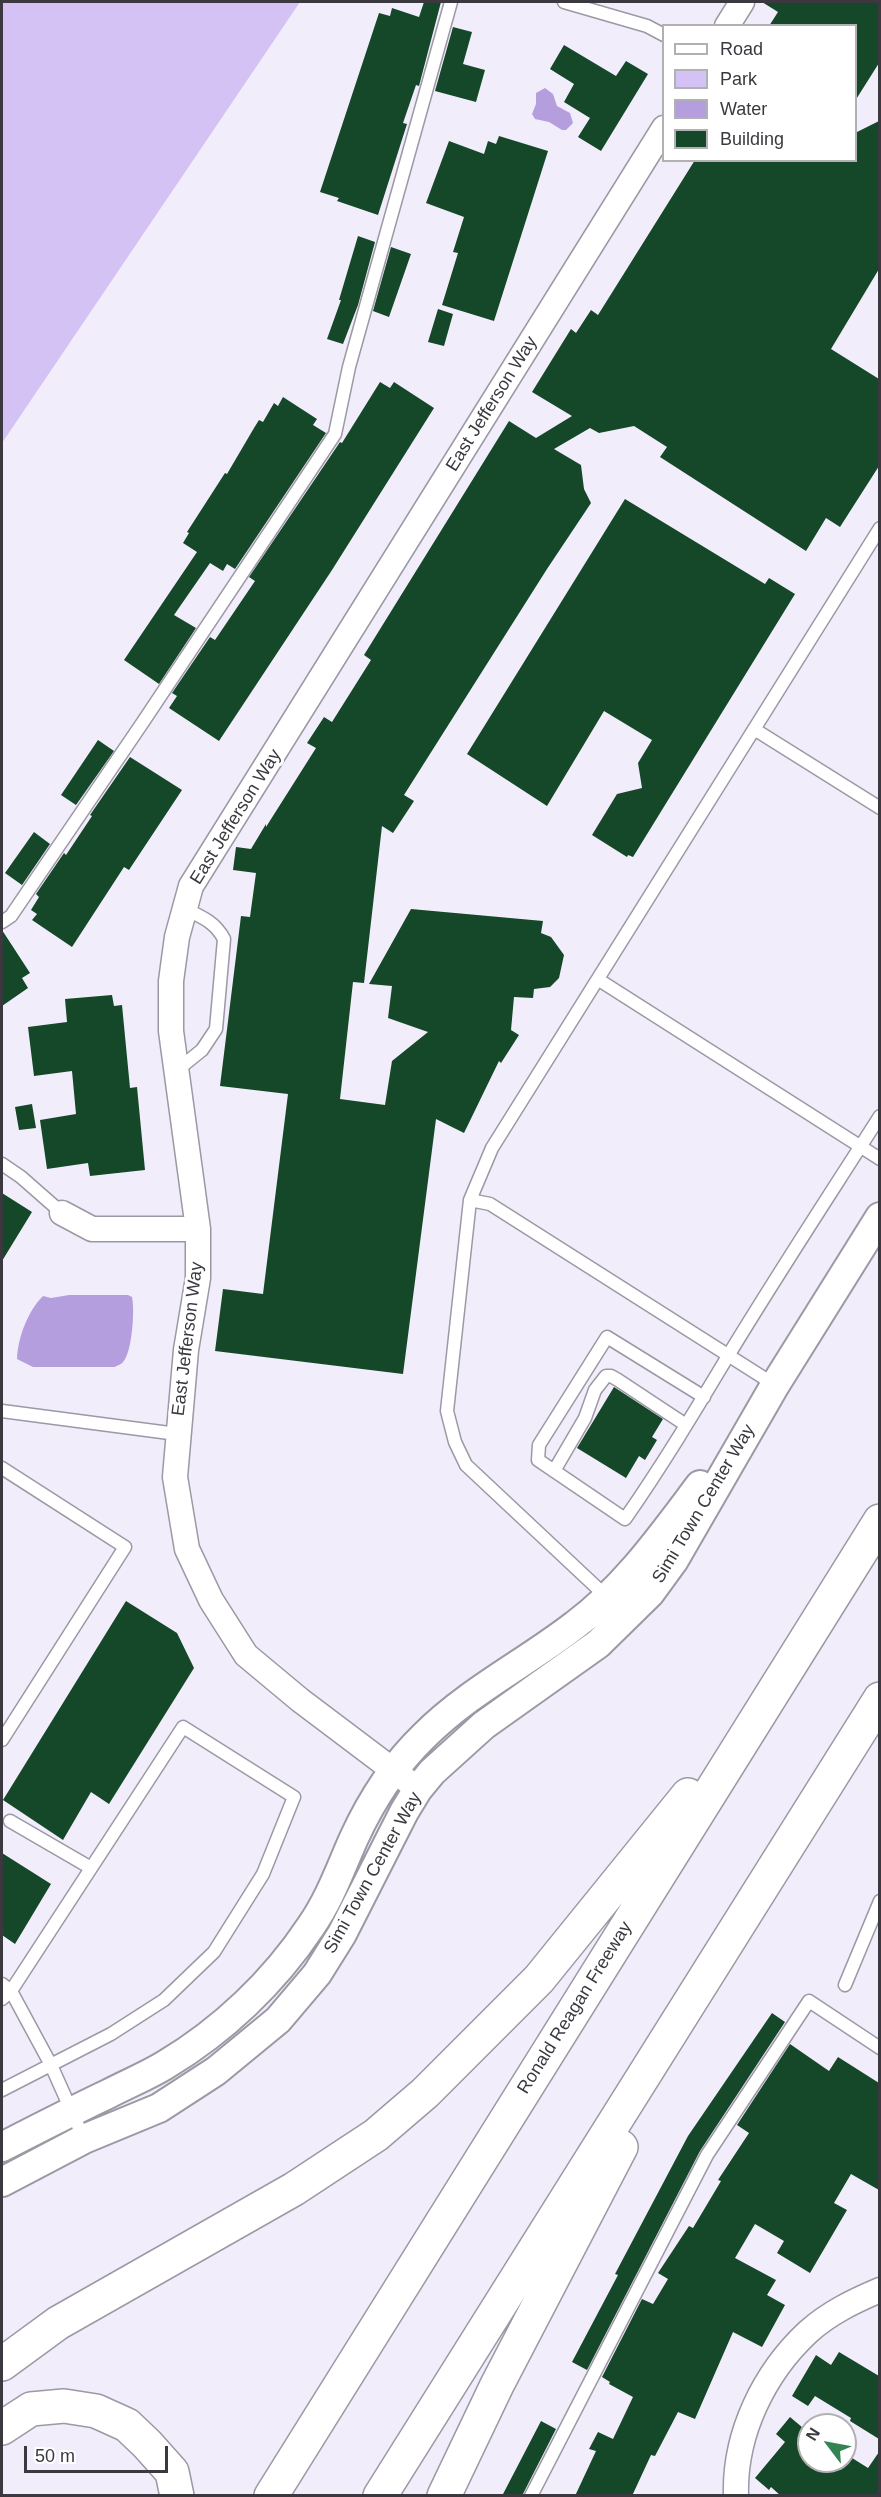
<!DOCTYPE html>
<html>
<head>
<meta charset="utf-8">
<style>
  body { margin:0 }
  #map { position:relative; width:881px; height:2497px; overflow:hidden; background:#f2edfb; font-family:Helvetica,sans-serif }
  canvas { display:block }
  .frame { position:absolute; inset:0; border:3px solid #3b393f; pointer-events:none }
  .legend { position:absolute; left:662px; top:24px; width:195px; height:138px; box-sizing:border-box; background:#fff; border:2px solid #b1b0b2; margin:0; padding:8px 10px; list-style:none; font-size:18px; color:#3b393f }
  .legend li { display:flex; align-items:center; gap:12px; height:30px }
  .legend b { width:30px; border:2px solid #b1b0b2 }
  .north { position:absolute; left:797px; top:2413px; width:60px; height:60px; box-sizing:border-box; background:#fff; border:2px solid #b1b0b2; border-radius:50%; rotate:302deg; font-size:16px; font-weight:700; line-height:24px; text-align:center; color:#3b393f }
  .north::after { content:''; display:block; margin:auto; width:21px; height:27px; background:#358352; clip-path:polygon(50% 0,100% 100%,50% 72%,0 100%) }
  .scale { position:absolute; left:24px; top:2446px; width:144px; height:27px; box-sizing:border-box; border:3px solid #3b393f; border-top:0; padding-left:8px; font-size:18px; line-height:21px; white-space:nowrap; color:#3b393f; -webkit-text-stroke:4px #fff; paint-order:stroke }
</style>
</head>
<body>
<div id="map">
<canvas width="881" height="2497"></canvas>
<div class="frame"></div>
<ul class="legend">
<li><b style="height:8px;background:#fff"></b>Road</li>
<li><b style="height:16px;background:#d3c2f3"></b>Park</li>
<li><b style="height:16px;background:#b59ede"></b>Water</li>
<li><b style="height:16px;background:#154729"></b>Building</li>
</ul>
<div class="north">N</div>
<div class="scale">50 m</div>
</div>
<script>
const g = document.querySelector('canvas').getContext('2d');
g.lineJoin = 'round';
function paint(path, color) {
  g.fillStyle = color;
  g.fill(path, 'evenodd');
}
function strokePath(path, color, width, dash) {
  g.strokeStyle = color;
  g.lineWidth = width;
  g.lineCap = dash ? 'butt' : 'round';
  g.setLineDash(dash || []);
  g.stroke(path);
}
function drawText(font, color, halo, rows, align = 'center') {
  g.font = font + ' Helvetica,sans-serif';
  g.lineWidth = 6;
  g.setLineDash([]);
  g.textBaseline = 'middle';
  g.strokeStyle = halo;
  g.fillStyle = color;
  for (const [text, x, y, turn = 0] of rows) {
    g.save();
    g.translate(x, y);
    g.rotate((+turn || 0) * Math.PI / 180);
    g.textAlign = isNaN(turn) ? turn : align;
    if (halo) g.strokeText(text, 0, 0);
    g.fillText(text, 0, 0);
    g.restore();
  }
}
const green = new Path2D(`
  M2,2h298l-298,441z`);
const water = new Path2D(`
  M545,88l8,6 4,12 13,7 3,10 -7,7h-4l-13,-8 -14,-3 -3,-5 4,-10v-11z
  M69,1295h59l4,2c3,13 0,56 -9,65 -1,2 -7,4 -8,5h-82l-16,-8c1,-22 11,-48 26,-63l8,2z`);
const building = new Path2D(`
  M424,2h17l-22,84 -3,-1 -13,38 4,1 -29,91 -41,-14 2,-3 -19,-6 59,-179 11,3 2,-8 27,9z
  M762,2h117v61l-24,38v-75h-86l9,-14z
  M453,27l19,5 -9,32 22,6 -9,32 -41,-11z
  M564,45l52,31 10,-15 22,13 -47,77 -23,-14 12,-19 -26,-16 10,-18 -24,-15z
  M879,121v148l-48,80 48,30v87l-39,61 -14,-9 -20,33 -146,-94 7,-10 -33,-21 -35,7 -9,-5 -36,21 27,16 3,24 7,14 -44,66 -143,226 10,6 -21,32 -11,-7 -18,157 -11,-1 -13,117 45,6 7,-44 36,-29 -40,-14 4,-32 -23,-2 42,-75 132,12 -2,12 10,4 13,18 -5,23 -9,9 -16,2 -1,9 -19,-1 -3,33 8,5 -18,28 -2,-2 -35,72 -28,-14 -33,255 -188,-23 8,-62 40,5 25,-200 -68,-8 21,-170 9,1 6,-44 -23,-3 3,-23 15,2 15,-25v3l50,-79 -9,-5 17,-26 8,5 39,-62 -7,-5 145,-234 27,17 36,-22 -40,-24 39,-63 5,4 15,-23 7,5 97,-155h160v-27z
  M499,136l49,15 -54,170 -52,-16 16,-52 -5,-1 11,-35 -38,-14 23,-62 35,13 4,-13 8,3z
  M358,236l17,6 -17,63 -15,39 -16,-5 14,-39h-2z
  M391,247l20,7 -22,63 -16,-6z
  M438,309l15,5 -9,32 -16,-4z
  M380,382l10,6 4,-6 40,26 -102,162 -113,171 -50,-33 8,-12 -5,-3 38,-56 5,3 40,-59 -6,-4 91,-135 2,1z
  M283,397l34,22 -4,6 13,8 -91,136 -8,-5 -4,7 -13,-8 -36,52 22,13 -37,56 -35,-24 73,-108 -14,-9 6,-10 -2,-1 38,-59 2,1 27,-46 5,-8 4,2 11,-19 4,3z
  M625,499l140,85 4,-6 26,16 -162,263 -5,-2 -1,2 -35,-22 25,-41 25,-6 -4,-25 14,-23 -48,-29 -57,95 -80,-52z
  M98,740l16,11 -38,54 -15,-10z
  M130,757l52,33 -53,80 -5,-3 -52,80 -40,-27 5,-6 -6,-4 8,-13 -3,-3 28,-41 2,2 26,-39 -2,-1z
  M34,832l16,12 -28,41 -17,-12z
  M2,930l28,43 -8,5 6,10 -26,18z
  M112,995l2,11 8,-1 8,83 7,-1 8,83 -55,6 -2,-13 -41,6 -7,-49 36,-6 -4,-43 -38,5 -6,-49 39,-5 -2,-23z
  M32,1104l4,24 -17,2 -4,-23z
  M2,1193l30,19 -30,49z
  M614,1387l49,32 -11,18 5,3 -12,20 -6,-4 -13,22 -49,-30z
  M126,1601l51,32 17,35 -85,136 -18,-12 -28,48 -60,-40z
  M2,1853l49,31 -36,60 -13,-9z
  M772,2013l13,9 -85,129 -113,219 -15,-8 46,-87 -3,-1 73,-138z
  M790,2044l39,27 9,-14 41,26v107l-28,-16 -17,29 13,7 -37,63 -33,-20 7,-12 -29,-17 -20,34 41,22 -9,15 18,10 -23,42 -29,-15 -38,87 -17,-7 -23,44 -4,-1 -19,41h-57l21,-45 -7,-2 9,-17 15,7 20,-42 -24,-13 1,-2 -8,-5 40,-78 11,5 15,-25 -10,-6 31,-47 4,2 28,-47 -3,-1 31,-47 -12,-8z
  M839,2352l40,24v63l-29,-18 1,-3 -36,-22 -7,10 -16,-10 24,-41 15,10z
  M790,2417l19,16v28h22l10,9 8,-14 19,12 11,-16v44h-98l-10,-9 -2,3 -14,-12 30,-36 -9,-8z
  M541,2421l15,8 -26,51 -8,16h-20z`);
const service = new Path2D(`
  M564,2l83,24 17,9
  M754,729l126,79
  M2,922l9,-6 132,-194 192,-288 14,-67 102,-365
  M599,980l281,179
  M176,1071l26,-21 14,-21 8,-90c-9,-17 -22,-22 -39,-30
  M2,1164l19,13 41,36
  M470,1200l20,4 285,181
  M704,1397l-97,-60 -68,108 -1,15 87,59c37,-53 70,-108 103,-163 49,-81 101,-160 152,-240
  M2,1411l175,23
  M2,1468l123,79 -123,193
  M554,1471l31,-53 10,-28 11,-14h5l7,4 68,45
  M609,1599l-143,-134 -11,-23 -8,-31 23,-211 22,-52 388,-620
  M10,1821l81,47
  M2,1984l9,7 40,74 33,74
  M845,1985l35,-84
  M2,1999l9,-8 172,-264 111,70 -31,77 -49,78 -50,48 -53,34 -109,56
  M531,2496l176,-341 102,-154 71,47`);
const minor = new Path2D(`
  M727,26l15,-24
  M62,1213l30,16h106
  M418,1789l-118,-89 -54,-45 -35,-55 -24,-51 -12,-72 11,-127 12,-72v-49l-27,-198v-50l6,-44 14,-51 473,-758
  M736,2496c-2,-62 28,-123 72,-164 21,-19 46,-31 72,-42`);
const tertiary = new Path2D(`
  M2,2147c35,-18 70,-36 106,-53 19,-10 39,-18 57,-29 57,-34 109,-83 146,-139 19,-27 30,-59 43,-88 17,-37 41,-74 70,-102 45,-45 102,-73 151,-111 50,-37 88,-91 125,-140
  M2,2182l82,-43 75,-31 57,-37 62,-51 39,-46 25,-40 62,-122 14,-23 14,-17 52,-47 114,-81 52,-51 24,-33 101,-175 105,-168`);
const motorway = new Path2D(`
  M2,2364l56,-41 236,-134 82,-54 49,-42 114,-114 149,-184
  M2,2428l29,-19 33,-3 32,5 31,14 20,19 25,28 5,24
  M271,2496l609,-975
  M380,2496l500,-797
  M444,2496l53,-111 124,-238`);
const streetNames = [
  ["East Jefferson Way",492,404,-58],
  ["East Jefferson Way",236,817,-58],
  ["East Jefferson Way",188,1339,-83],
  ["Simi Town Center Way",704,1504,-59],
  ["Simi Town Center Way",373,1873,-61],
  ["Ronald Reagan Freeway",575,2008,-58]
];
paint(green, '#d3c2f3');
paint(water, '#b59ede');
paint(building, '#154729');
strokePath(service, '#9c98a4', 15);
strokePath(minor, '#9c98a4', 27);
strokePath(tertiary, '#9c98a4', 32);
strokePath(motorway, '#9c98a4', 36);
strokePath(service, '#fff', 12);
strokePath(minor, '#fff', 24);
strokePath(tertiary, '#fff', 28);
strokePath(motorway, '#fff', 33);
drawText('18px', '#3b393f', '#fff', streetNames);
</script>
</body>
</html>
